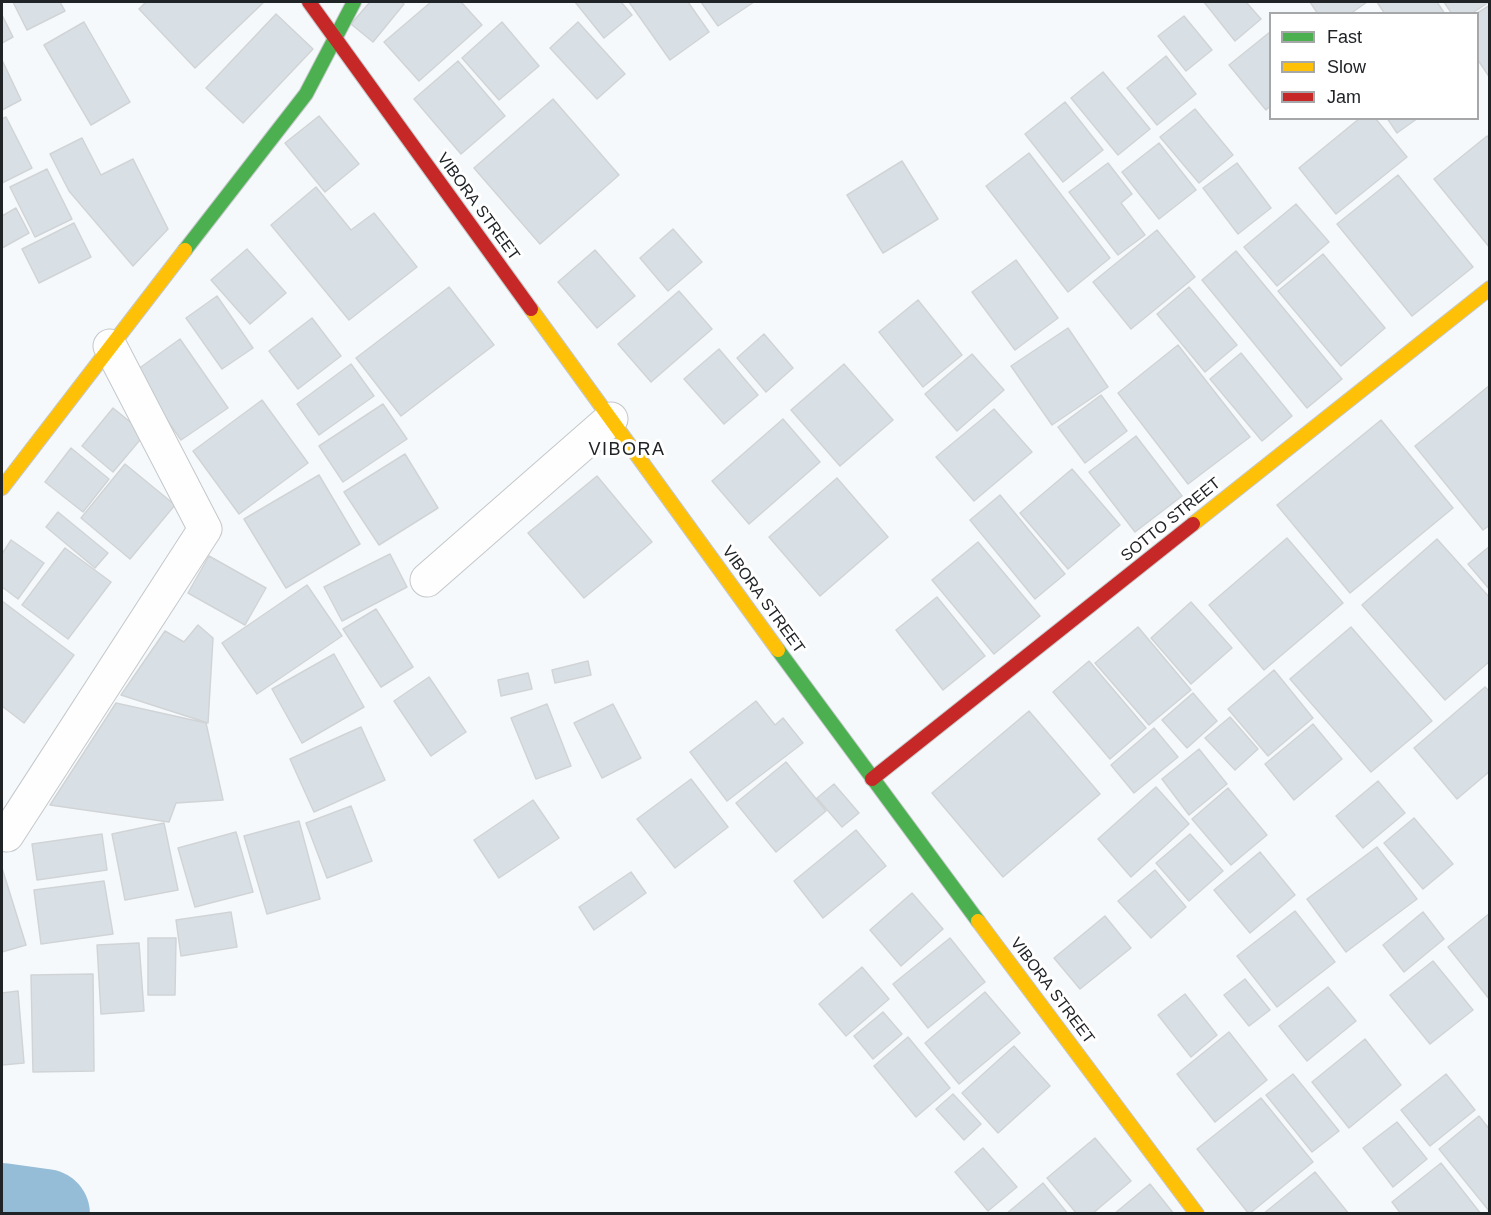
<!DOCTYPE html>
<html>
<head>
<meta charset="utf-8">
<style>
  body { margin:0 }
  #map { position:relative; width:1491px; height:1215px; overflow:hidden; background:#f6f9fb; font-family:Helvetica,sans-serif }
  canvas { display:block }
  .frame { position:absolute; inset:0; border:3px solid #212427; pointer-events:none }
  .legend { position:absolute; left:1269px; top:12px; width:210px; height:108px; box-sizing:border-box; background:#fff; border:2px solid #a6a7a9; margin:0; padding:8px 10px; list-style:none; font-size:18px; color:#212427 }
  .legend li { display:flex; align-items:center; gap:12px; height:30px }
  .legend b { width:30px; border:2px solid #a6a7a9 }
</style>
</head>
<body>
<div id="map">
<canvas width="1491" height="1215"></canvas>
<div class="frame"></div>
<ul class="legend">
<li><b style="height:8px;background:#4caf50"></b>Fast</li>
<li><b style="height:8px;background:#ffc107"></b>Slow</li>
<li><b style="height:8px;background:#c62828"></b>Jam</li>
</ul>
</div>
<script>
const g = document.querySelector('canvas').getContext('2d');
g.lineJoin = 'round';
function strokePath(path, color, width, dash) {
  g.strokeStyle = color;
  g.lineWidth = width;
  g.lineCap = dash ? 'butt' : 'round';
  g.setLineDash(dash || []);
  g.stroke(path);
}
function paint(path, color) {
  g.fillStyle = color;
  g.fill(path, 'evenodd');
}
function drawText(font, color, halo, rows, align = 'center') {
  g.font = font + ' Helvetica,sans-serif';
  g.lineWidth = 6;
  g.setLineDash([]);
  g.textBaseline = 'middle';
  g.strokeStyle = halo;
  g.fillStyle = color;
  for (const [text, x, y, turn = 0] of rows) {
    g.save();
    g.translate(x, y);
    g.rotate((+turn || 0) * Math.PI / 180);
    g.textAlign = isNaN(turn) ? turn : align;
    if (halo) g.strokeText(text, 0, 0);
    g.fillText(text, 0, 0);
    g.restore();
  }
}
const river = new Path2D(`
  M2,1208l43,6`);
const building = new Path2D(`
  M13,2h47l5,9 -38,19z
  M146,2h118l-69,66 -56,-59z
  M370,2h31l3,2 -31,38 -22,-18z
  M431,2h30l21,23 -63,56 -35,-39z
  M575,2h46l11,13 -28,23z
  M629,2h59l21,30 -39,28z
  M701,2h53l-36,24z
  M1204,2h42l15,17 -26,22z
  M1310,2h57l-17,12h-32z
  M1377,2h60l8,12h-60z
  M1444,2h45l-18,12h-19z
  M1490,5v73l-12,-18 -2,-46z
  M276,14l37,35 -70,74 -37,-35z
  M2,15l11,22 -11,6z
  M1184,16l28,34 -26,21 -28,-35z
  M84,22l46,80 -39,23 -47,-80z
  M502,22l37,44 -40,34 -37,-42z
  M578,22l47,52 -28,25 -47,-51z
  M1270,32v74l-4,4 -37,-45z
  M1166,56l30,38 -39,31 -30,-37z
  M2,60l19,40 -19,10z
  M458,61l47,55 -44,38 -47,-55z
  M1103,72l47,57 -32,26 -47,-57z
  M553,99l66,76 -79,69 -66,-76z
  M1065,102l38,48 -40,32 -38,-48z
  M1195,109l38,46 -34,28 -39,-46z
  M319,116l40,48 -34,28 -40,-49z
  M6,117l26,51 -30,15v-64z
  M1360,118h15l32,39 -71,57 -37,-46z
  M1387,118h31l-21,15z
  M1487,136l3,3v109l-56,-69z
  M82,138l19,37 32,-16 35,70 -35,37 -64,-75 -19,-37z
  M1159,143l37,47 -37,29 -37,-47z
  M1029,153l81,105 -42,34 -82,-106z
  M902,161l36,58 -55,34 -36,-58z
  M1108,163l24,31 -11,9 24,32 -27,20 -49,-63z
  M1237,163l34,45 -33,26 -35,-46z
  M47,169l25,50 -37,18 -25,-50z
  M1398,175l75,92 -61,49 -75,-92z
  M316,187l35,43 23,-17 43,54 -68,53 -78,-95z
  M1296,204l33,38 -52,44 -33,-39z
  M16,208l13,25 -27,15v-32z
  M74,223l17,34 -52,26 -17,-34z
  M673,229l29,33 -34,29 -28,-33z
  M1157,230l38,47 -64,52 -38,-47z
  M247,249l39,44 -36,31 -39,-44z
  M595,250l40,46 -38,32 -39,-46z
  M1236,251l106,128 -35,29 -105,-128z
  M1323,254l62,74 -44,38 -63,-75z
  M1016,260l42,58 -43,32 -43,-58z
  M449,287l45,58 -93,71 -45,-58z
  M1189,287l48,58 -32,27 -48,-58z
  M679,291l33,38 -61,53 -33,-38z
  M217,296l36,52 -31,21 -36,-51z
  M918,300l44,55 -39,32 -44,-55z
  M312,318l29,38 -43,33 -29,-38z
  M1068,328l40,59 -56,38 -41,-59z
  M764,334l29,34 -27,24 -29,-34z
  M180,339l48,69 -47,32 -47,-68z
  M1178,345l72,92 -62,47 -70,-91z
  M719,349l39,46 -34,29 -40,-45z
  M1241,353l51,63 -30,25 -52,-62z
  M972,354l32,36 -47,41 -32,-37z
  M351,364l23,32 -55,39 -22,-31z
  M844,364l49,56 -53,46 -49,-56z
  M1490,385v140l-7,5 -68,-84z
  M1101,395l26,36 -42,32 -27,-36z
  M262,400l46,63 -69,51 -46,-63z
  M383,404l24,35 -64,43 -24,-36z
  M113,408l32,26 -32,38 -31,-26z
  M994,409l38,43 -58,49 -38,-44z
  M783,419l37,43 -71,62 -37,-43z
  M1381,420l72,88 -103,85 -73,-88z
  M1136,436l46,60 -47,36 -46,-60z
  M71,448l38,31 -26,33 -38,-30z
  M405,454l33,54 -59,37 -35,-53z
  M125,464l50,41 -45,54 -49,-41z
  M1072,469l48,56 -52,44 -48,-56z
  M319,475l41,69 -74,44 -42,-69z
  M597,476l55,66 -68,56 -56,-65z
  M837,478l51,59 -68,59 -51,-59z
  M1000,495l65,79 -30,25 -65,-79z
  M58,512l50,41 -13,15 -49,-41z
  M1287,538l56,65 -79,67 -55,-65z
  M1437,539l53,59v63l-45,39 -83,-95z
  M11,540l33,23 -26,36 -16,-12v-33z
  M978,542l62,74 -46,38 -62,-74z
  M1490,546v44l-22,-26z
  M65,548l46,34 -43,57 -46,-34z
  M390,554l17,33 -65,34 -18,-34z
  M209,556l57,32 -21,37 -57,-32z
  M307,585l35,51 -85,58 -35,-51z
  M937,597l48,59 -42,34 -47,-60z
  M2,601l72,54 -50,68 -22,-17z
  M1191,602l41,46 -41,36 -40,-46z
  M376,609l37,58 -32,20 -38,-58z
  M198,625l15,13 -5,85 -87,-28 44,-64 19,11z
  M1138,627l53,63 -42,35 -54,-62z
  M1351,627l81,94 -61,51 -81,-93z
  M334,654l30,53 -62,36 -30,-54z
  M588,661l3,14 -36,8 -3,-13z
  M1089,661l57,67 -36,31 -57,-67z
  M1274,670l39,48 -45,38 -40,-47z
  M528,673l4,16 -31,7 -3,-16z
  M429,677l37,55 -35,24 -37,-55z
  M1485,687l5,5v79l-33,28 -43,-51z
  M1193,693l24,28 -30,27 -25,-28z
  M756,701l19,24 8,-7 20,25 -76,58 -37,-49z
  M116,703l90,20 17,77 -47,3 -7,19 -119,-17z
  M547,704l24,62 -35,13 -25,-61z
  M613,704l28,54 -39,20 -28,-55z
  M1029,711l71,83 -97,83 -71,-84z
  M1230,717l28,32 -23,21 -30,-32z
  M1313,724l29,35 -48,41 -29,-36z
  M361,727l24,53 -71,32 -24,-53z
  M1154,728l24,29 -44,36 -23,-28z
  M1199,749l28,35 -38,31 -27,-36z
  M786,762l40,49 -50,41 -40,-49z
  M691,779l37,48 -53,41 -38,-49z
  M1378,781l27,32 -42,35 -27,-32z
  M834,784l25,29 -17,14 -25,-29z
  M1156,787l33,37 -58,53 -33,-38z
  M1228,788l39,47 -36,30 -39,-46z
  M533,800l26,38 -60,40 -25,-38z
  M351,806l21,55 -45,17 -21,-55z
  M1414,818l39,46 -30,25 -39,-46z
  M299,821l21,78 -53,15 -23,-78z
  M164,823l14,67 -53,10 -13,-66z
  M856,830l30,36 -63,52 -29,-37z
  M236,832l17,60 -58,15 -17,-59z
  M102,834l5,36 -70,10 -5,-36z
  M1190,834l33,37 -34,30 -33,-38z
  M1377,847l40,52 -71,53 -39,-53z
  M1260,852l35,43 -45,38 -36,-43z
  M2,868l24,77 -24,7z
  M1155,870l31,37 -35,31 -33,-37z
  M631,872l15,21 -52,37 -15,-23z
  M104,881l9,53 -72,10 -7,-54z
  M912,893l31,36 -42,37 -31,-36z
  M1295,911l40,51 -58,45 -40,-51z
  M231,912l6,35 -56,9 -5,-36z
  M1423,912l21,27 -40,33 -21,-27z
  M1490,913v87l-42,-53z
  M1105,916l26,32 -51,41 -26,-31z
  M148,938h28l-1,57h-27z
  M950,938l35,44 -57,46 -35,-44z
  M139,943l5,68 -43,3 -4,-69z
  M1433,961l40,49 -43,34 -40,-49z
  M862,967l27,32 -43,37 -27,-32z
  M93,974l1,97 -61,1 -2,-97z
  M1245,979l25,31 -21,16 -25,-31z
  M1328,987l28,34 -49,40 -28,-35z
  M18,991l6,72 -22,2v-72z
  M985,992l35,41 -61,51 -34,-41z
  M1185,994l32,41 -26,22 -33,-42z
  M883,1012l19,22 -29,25 -19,-23z
  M1229,1032l38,48 -52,42 -38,-48z
  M908,1037l42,51 -34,29 -42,-51z
  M1365,1039l36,46 -52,43 -37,-46z
  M1014,1046l36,40 -52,47 -36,-40z
  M1293,1074l46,57 -27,21 -46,-57z
  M1446,1074l29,36 -45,36 -29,-36z
  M953,1094l28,30 -17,16 -28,-31z
  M1261,1098l52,64 -64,52 -52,-65z
  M1479,1116l11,14v82l-51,-63z
  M1397,1122l30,37 -34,28 -30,-39z
  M1095,1138l36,43 -39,33h-15l-30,-36z
  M983,1148l34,39 -29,24 -33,-39z
  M1441,1163l40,51h-80l-9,-12z
  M1315,1172l34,42h-86z
  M1043,1183l25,31h-62z
  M1150,1184l24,30h-60z`);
const street = new Path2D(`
  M427,580l184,-161
  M7,835l198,-306 -95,-183`);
const fast = new Path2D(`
  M185,250l121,-156 48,-92
  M778,650l200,271`);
const slow = new Path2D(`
  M531,309l247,341
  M2,488l183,-238
  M1193,524l297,-236
  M978,921l219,293`);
const jam = new Path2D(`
  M309,2l222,307
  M872,779l321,-255`);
const streetNames = [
  ["VIBORA STREET",478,207,54],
  ["SOTTO STREET",1171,520,-39],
  ["VIBORA STREET",763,600,54],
  ["VIBORA STREET",1052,991,53]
];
const neighbourhoodNames = [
  ["VIBORA",627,450]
];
strokePath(river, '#95bdd8', 90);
paint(building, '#d9e0e5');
strokePath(building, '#d1d4d6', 1.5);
strokePath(street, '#c4c8ca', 35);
strokePath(fast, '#c4c8ca', 16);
strokePath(slow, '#c4c8ca', 16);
strokePath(jam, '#c4c8ca', 16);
strokePath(street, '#fefefe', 33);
strokePath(fast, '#4caf50', 14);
strokePath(slow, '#ffc107', 14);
strokePath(jam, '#c62828', 14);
drawText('16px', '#212427', '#fff', streetNames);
g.letterSpacing = '1.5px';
drawText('18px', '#212427', '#fff', neighbourhoodNames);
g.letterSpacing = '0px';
</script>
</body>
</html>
